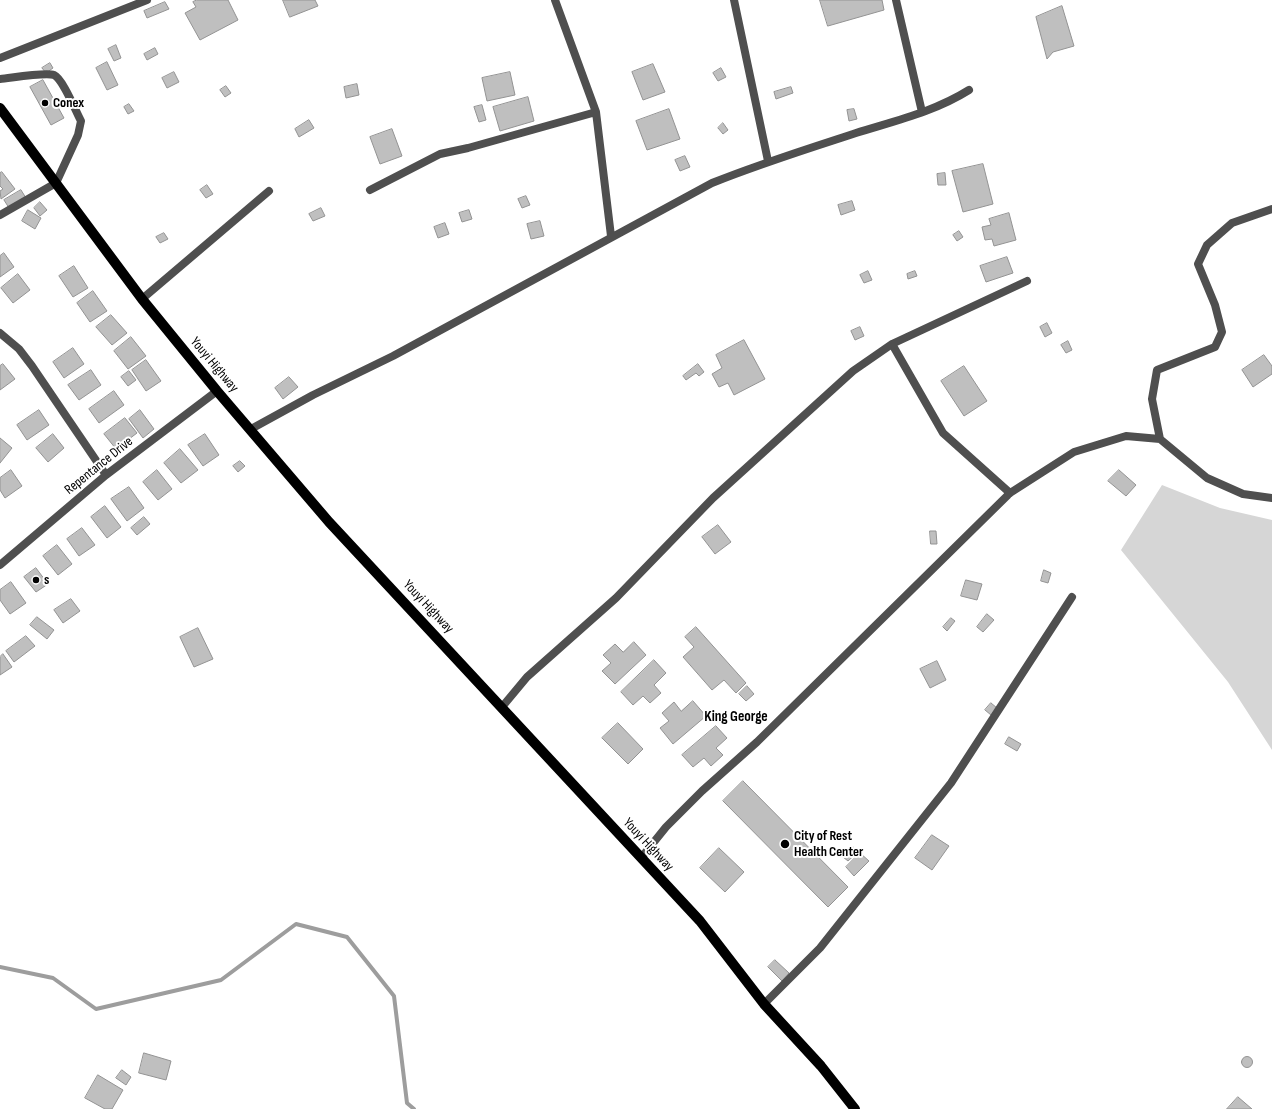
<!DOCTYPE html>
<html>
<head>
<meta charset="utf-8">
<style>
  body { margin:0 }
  canvas { display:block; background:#fff }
</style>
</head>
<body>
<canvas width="1272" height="1109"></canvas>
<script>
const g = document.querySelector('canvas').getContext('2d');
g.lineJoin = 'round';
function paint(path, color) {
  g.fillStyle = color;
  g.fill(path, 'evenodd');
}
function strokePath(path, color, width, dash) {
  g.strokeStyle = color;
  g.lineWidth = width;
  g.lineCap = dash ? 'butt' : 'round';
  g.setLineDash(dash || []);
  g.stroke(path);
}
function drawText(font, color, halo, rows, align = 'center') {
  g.font = font + ' "Sofia Sans Condensed",sans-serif';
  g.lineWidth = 4;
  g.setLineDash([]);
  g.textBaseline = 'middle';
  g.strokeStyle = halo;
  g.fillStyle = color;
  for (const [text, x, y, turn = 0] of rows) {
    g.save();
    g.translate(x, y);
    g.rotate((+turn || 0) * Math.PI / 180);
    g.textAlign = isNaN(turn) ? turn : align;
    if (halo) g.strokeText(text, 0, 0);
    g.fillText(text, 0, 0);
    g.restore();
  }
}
const green = new Path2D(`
  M1162,485l58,23 52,12v230l-44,-68 -107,-132z`);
const stream = new Path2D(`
  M0,967l53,11 43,31 125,-29 75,-56 51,13 47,59 13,107 7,6`);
const building = new Path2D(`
  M197,0h31l10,20 -38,20 -15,-27 11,-6 -3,-5z
  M283,0h32l3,6 -28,11z
  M820,0h62l2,10 -56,16z
  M165,2l4,7 -22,9 -3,-7z
  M1062,6l12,40 -21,6 -6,7 -11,-42z
  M116,45l5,13 -7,3 -6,-12z
  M155,48l3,6 -11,6 -3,-6z
  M107,62l11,23 -11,5 -11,-22z
  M50,63l3,5 -7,5 -4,-5z
  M653,64l12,28 -22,8 -11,-28z
  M721,68l5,9 -8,4 -5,-8z
  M174,72l5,10 -12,6 -5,-10z
  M510,72l5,23 -28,6 -5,-23z
  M43,80l21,38 -13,7 -21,-38z
  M357,84l2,11 -13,3 -2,-11z
  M226,86l5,7 -6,4 -5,-7z
  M791,87l2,6 -17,6 -2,-7z
  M528,97l6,24 -34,10 -7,-24z
  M129,104l5,7 -6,3 -4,-7z
  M482,105l4,15 -7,2 -5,-15z
  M669,109l11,30 -33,11 -11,-29z
  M854,109l3,10 -8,2 -2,-11z
  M309,120l5,8 -15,9 -4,-8z
  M723,123l5,7 -5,4 -5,-6z
  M392,129l10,27 -22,8 -10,-27z
  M685,156l5,11 -10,4 -5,-11z
  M983,164l10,40 -30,8 -11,-41z
  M2,172l13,17 -14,10 -1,-8 3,-2 -3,-3v-13z
  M945,173l1,12h-8l-1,-11z
  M207,185l6,9 -7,4 -6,-8z
  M21,190l5,8 -17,10 -5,-8z
  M526,196l4,9 -8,3 -4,-9z
  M852,201l3,9 -14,5 -3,-10z
  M40,202l7,8 -7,6 -6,-8z
  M321,208l4,8 -12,5 -4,-7z
  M28,210l13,8 -6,11 -13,-8z
  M469,210l3,9 -10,3 -3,-9z
  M1009,213l7,27 -22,6 -2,-7 -7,1 -3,-13 9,-2 -2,-6z
  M540,221l4,15 -13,3 -4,-15z
  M445,223l4,11 -11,4 -4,-11z
  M959,231l4,6 -6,4 -4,-6z
  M164,233l4,6 -8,4 -4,-6z
  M4,253l10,14 -14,10v-21z
  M1007,257l6,16 -27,9 -6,-16z
  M74,266l14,22 -15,9 -14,-21z
  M868,271l4,9 -8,3 -4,-8z
  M915,271l2,5 -9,3 -1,-5z
  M18,274l12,16 -17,13 -12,-15z
  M93,291l14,20 -17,11 -13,-19z
  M111,315l16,18 -15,12 -16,-18z
  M1047,323l5,10 -7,4 -5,-10z
  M860,327l4,9 -9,4 -4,-9z
  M131,337l15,19 -18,13 -14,-18z
  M744,340l21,39 -31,16 -6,-12 -9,4 -7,-13 10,-6 -6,-13z
  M1068,341l4,9 -6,3 -5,-8z
  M73,348l11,16 -20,14 -11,-16z
  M1264,355l8,11v8l-19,13 -11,-17z
  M146,360l15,21 -15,10 -14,-21z
  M3,364l12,15 -15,11v-24z
  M698,364l6,8 -5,4 -3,-3 -10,7 -3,-4z
  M964,366l23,35 -23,15 -23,-35z
  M91,370l10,15 -22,15 -11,-15z
  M129,371l7,9 -8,6 -7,-9z
  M289,377l9,10 -15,12 -8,-11z
  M114,391l10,14 -25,18 -10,-14z
  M39,410l10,15 -22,15 -10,-15z
  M140,410l14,19 -11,9 -14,-19z
  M125,418l12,15 -21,16 -12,-15z
  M53,434l11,14 -16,14 -12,-14z
  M205,434l14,21 -16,11 -15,-21z
  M0,438l12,10 -12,15z
  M180,449l18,21 -17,13 -17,-20z
  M240,461l5,5 -7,6 -5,-6z
  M11,470l11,16 -17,12 -5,-8v-12z
  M157,470l15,19 -14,11 -15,-18z
  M1119,470l17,15 -10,11 -18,-15z
  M129,487l15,21 -17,13 -16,-22z
  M105,506l16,21 -14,11 -16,-21z
  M144,517l6,7 -13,11 -6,-7z
  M718,525l13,17 -16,12 -13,-17z
  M82,528l13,17 -16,11 -12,-17z
  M930,531h6l1,13h-6z
  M57,545l15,19 -14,11 -15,-19z
  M36,568l12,16 -12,8 -12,-15z
  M1044,570l7,3 -3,10 -7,-2z
  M966,580l16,4 -5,16 -16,-4z
  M11,582l15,21 -16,11 -10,-14v-10z
  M71,599l9,12 -17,12 -9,-13z
  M987,614l7,6 -11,12 -6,-5z
  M37,617l17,13 -7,9 -17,-14z
  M951,618l4,3 -8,10 -4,-4z
  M696,627l50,56 -10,10 -12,-13 -12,10 -29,-33 11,-10 -9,-10z
  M198,628l15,31 -19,8 -14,-30z
  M26,636l9,10 -21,16 -8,-11z
  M634,642l12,13 -31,29 -13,-13 9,-8 -8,-8 12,-11 8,8z
  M3,654l9,13 -12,8v-18z
  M654,660l12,13 -12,12 7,8 -11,10 -7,-7 -10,9 -12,-13z
  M937,661l9,19 -16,8 -10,-19z
  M747,686l7,8 -8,7 -7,-7z
  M693,701l13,15 -33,28 -13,-16 9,-7 -7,-8 12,-11 7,9z
  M991,703l6,5 -6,7 -6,-5z
  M618,723l25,26 -15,15 -26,-26z
  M716,726l11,12 -11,10 7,7 -12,11 -7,-8 -11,9 -11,-12z
  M1009,737l12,7 -4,7 -12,-7z
  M743,781l105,106 -20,20 -105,-106z
  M932,835l17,11 -17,24 -17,-12z
  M853,847l5,5 -10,9 -5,-4z
  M719,848l25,24 -19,20 -25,-24z
  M860,853l9,8 -15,15 -8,-9z
  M775,960l14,13 -7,8 -14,-14z
  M144,1053l27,8 -5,19 -27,-7z
  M1241.5 1062a5.5 5.5 0 1 1 11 0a5.5 5.5 0 1 1-11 0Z
  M122,1070l9,7 -5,8 -10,-7z
  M98,1075l25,15 -11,19h-7l-20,-11z
  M1238,1097l14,12h-25z`);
const lane = new Path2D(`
  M0,79c11,-1 45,-7 54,-4 9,4 22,37 27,46l-3,14 -22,48
  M142,299l127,-108`);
const street = new Path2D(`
  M555,0l41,112 15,124
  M734,0l34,161
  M896,0l26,112
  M0,58l147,-58
  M370,190l70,-36 28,-6 128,-36
  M0,215l56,-32
  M0,333l19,16 13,17 74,109
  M892,344l51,89 67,60
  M251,429l62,-34 80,-39 319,-173c47,-19 95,-34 144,-50 38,-12 78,-21 113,-43
  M1160,439l-8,-40 5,-29 58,-23 7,-15 -7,-27 -17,-41 9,-19 25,-22 40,-14
  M0,565l106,-90 111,-84
  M502,707l25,-30 89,-79 97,-100 140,-127 39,-27 135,-63
  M641,858l25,-31 36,-36 55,-49 253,-249 64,-41 52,-16 34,3 47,39 36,16 29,4
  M764,1004l56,-56 131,-165 121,-186`);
const primary = new Path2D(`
  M0,108l142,191 75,92 112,131 371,399 64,83 57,62 34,43`);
const markers = [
  [45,103,4,"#000"],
  [36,580,4,"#000"],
  [785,844,5,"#000"]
];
const poiNames = [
  ["Conex",53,103],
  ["s",44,580],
  ["City of Rest",794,836],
  ["Health Center",794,852]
];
const streetNames = [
  ["Youyi Highway",214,365,50],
  ["Repentance Drive",99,466,-39],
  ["Youyi Highway",428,607,47],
  ["Youyi Highway",648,845,47]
];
const neighbourhoodNames = [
  ["King George",736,717]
];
paint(green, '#d6d6d6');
strokePath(stream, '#9d9d9d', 4);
paint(building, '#bfbfbf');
strokePath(building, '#939393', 1);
strokePath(lane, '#4f4f4f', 8);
strokePath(street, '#4f4f4f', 8);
strokePath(primary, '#000', 10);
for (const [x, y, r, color] of markers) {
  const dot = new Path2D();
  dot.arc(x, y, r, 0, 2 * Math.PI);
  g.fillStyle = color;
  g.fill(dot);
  strokePath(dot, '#fff', 1.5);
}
drawText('bold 14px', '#000', '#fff', poiNames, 'left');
drawText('14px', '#000', '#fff', streetNames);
drawText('bold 15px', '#000', '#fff', neighbourhoodNames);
</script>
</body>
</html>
